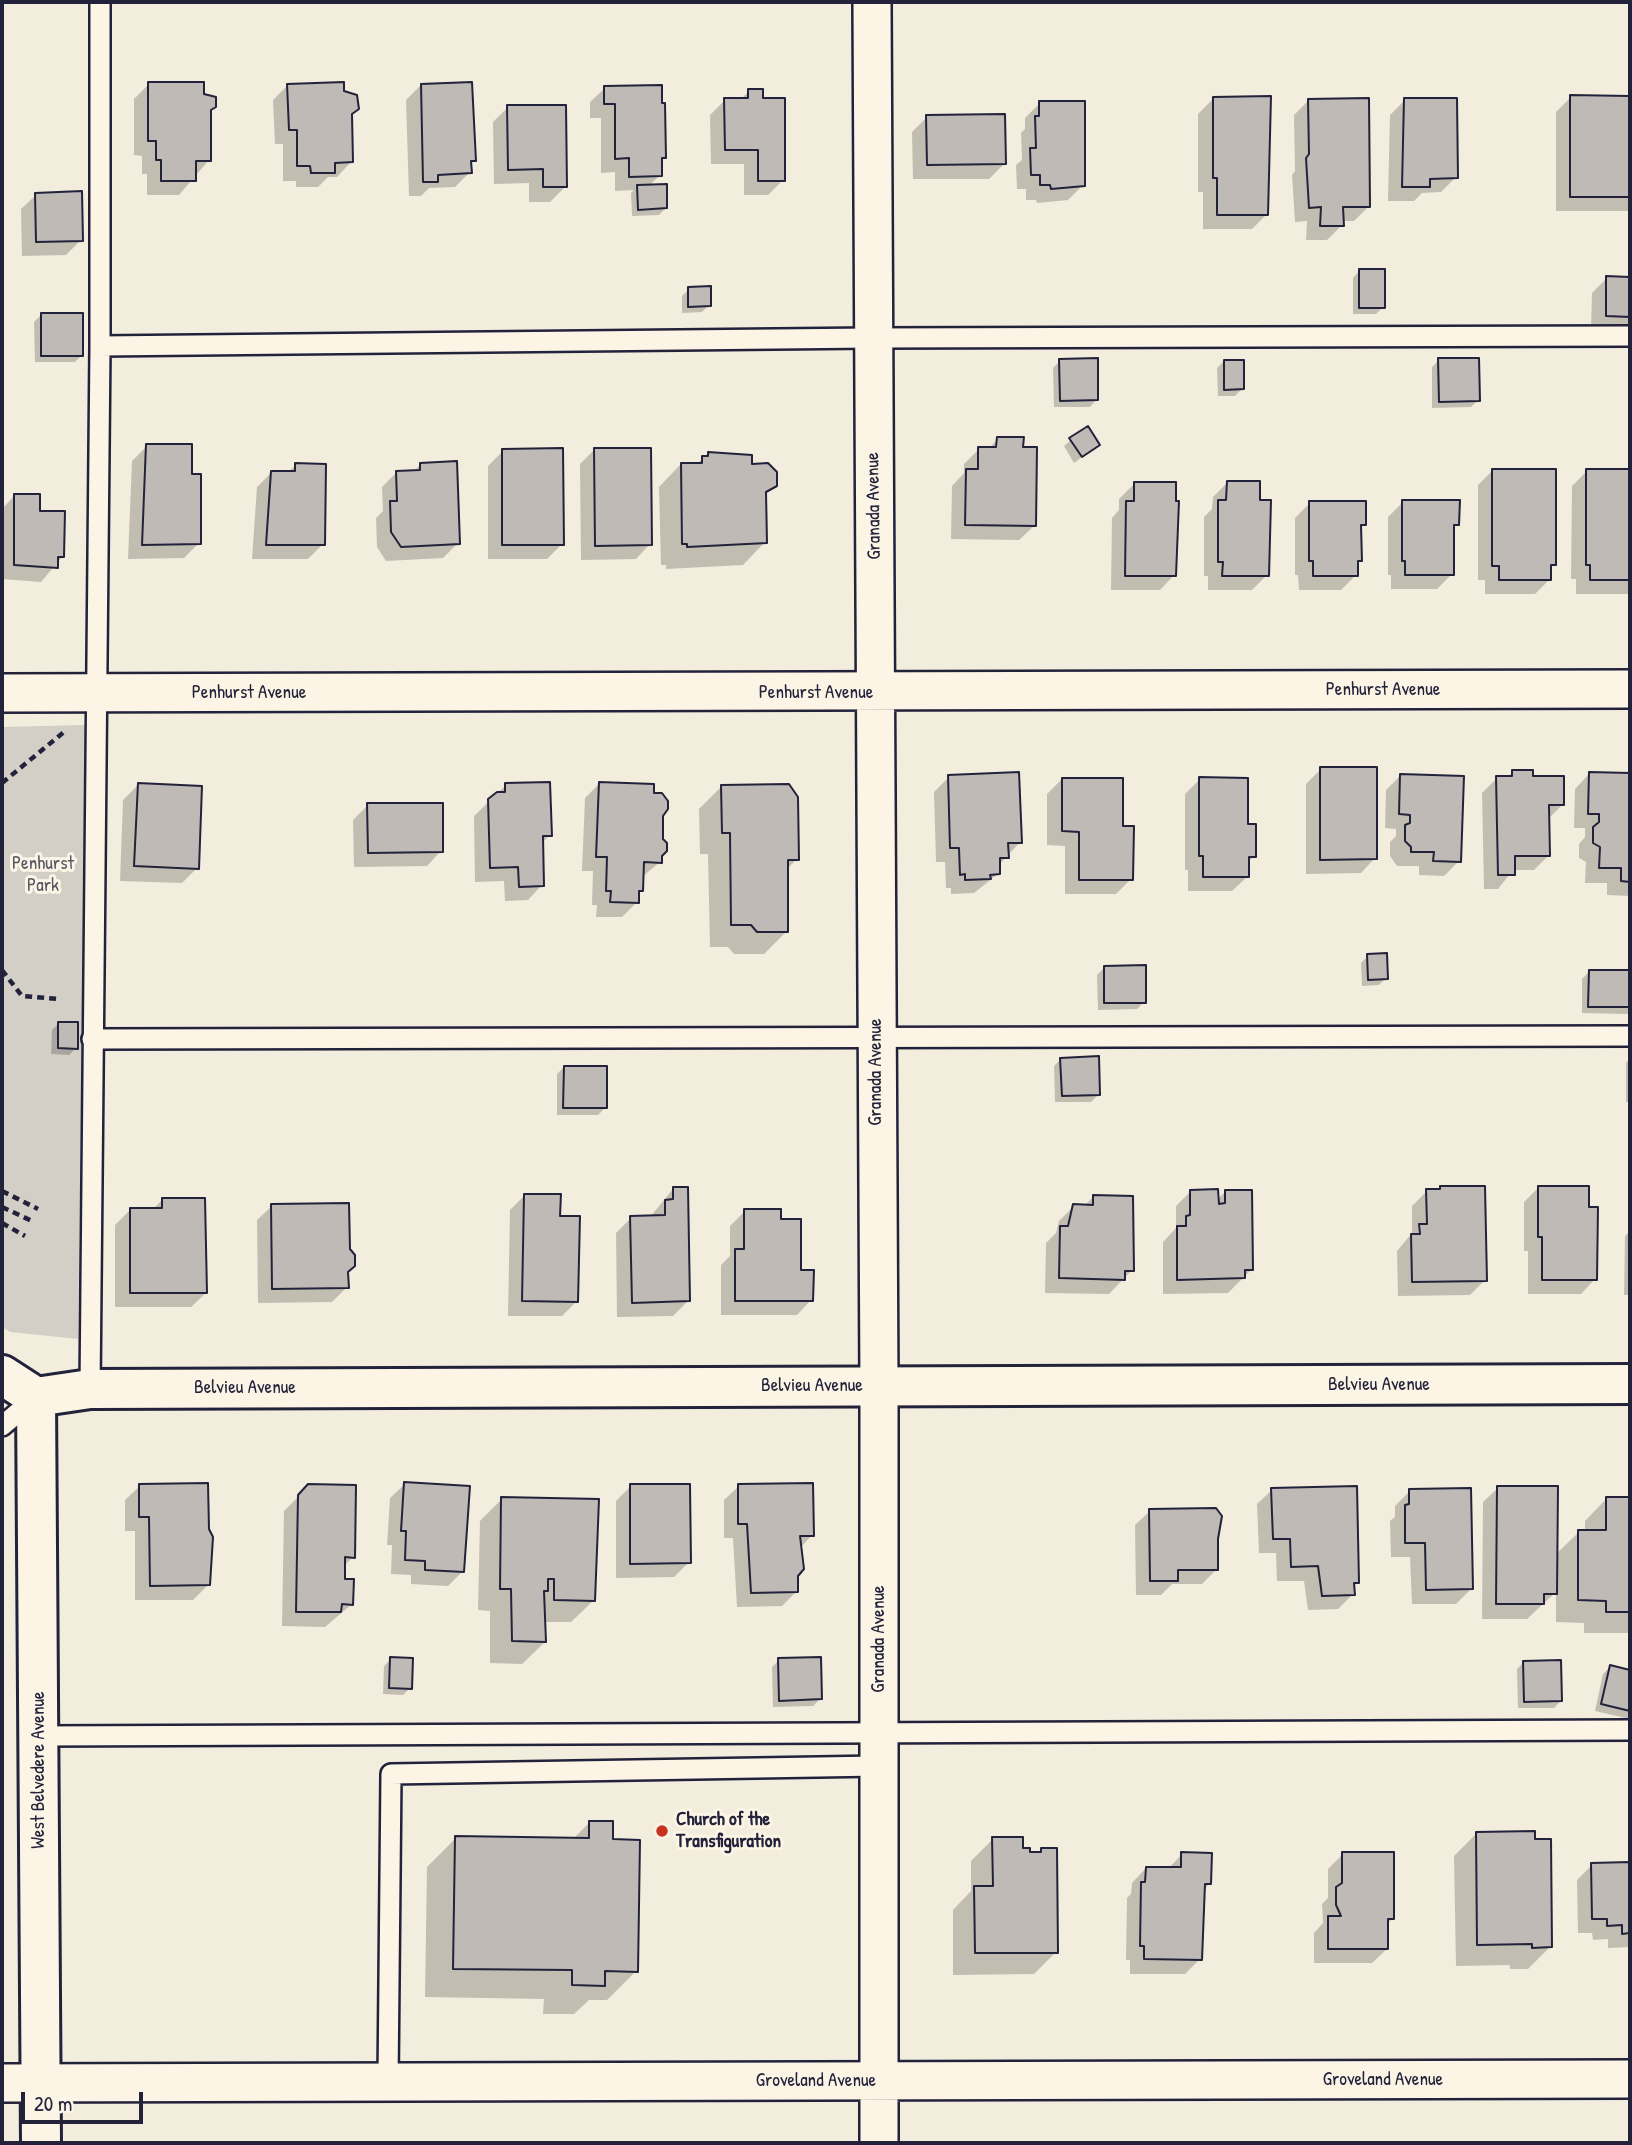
<!DOCTYPE html>
<html>
<head>
<meta charset="utf-8">
<style>
  body { margin:0 }
  #map { position:relative; width:1632px; height:2145px; overflow:hidden; background:#f3edde; font-family:"Patrick Hand",sans-serif }
  canvas { display:block }
  .frame { position:absolute; inset:0; border:4px solid #22223b; pointer-events:none }
  .scale { position:absolute; left:21px; top:2092px; width:122px; height:32px; box-sizing:border-box; border:4px solid #22223b; border-top:0; padding-left:9px; font-size:21px; line-height:24px; white-space:nowrap; color:#22223b; -webkit-text-stroke:5px #fcf5e5; paint-order:stroke }
</style>
</head>
<body>
<div id="map">
<canvas width="1632" height="2145"></canvas>
<div class="frame"></div>
<div class="scale">20 m</div>
</div>
<script>
const g = document.querySelector('canvas').getContext('2d');
g.lineJoin = 'round';
function paint(path, color) {
  g.fillStyle = color;
  g.fill(path, 'evenodd');
}
function strokePath(path, color, width, dash) {
  g.strokeStyle = color;
  g.lineWidth = width;
  g.lineCap = dash ? 'butt' : 'round';
  g.setLineDash(dash || []);
  g.stroke(path);
}
function drawText(font, color, halo, rows, align = 'center') {
  g.font = font + ' "Patrick Hand",sans-serif';
  g.lineWidth = 6;
  g.setLineDash([]);
  g.textBaseline = 'middle';
  g.strokeStyle = halo;
  g.fillStyle = color;
  for (const [text, x, y, turn = 0] of rows) {
    g.save();
    g.translate(x, y);
    g.rotate((+turn || 0) * Math.PI / 180);
    g.textAlign = isNaN(turn) ? turn : align;
    if (halo) g.strokeText(text, 0, 0);
    g.fillText(text, 0, 0);
    g.restore();
  }
}
const green = new Path2D(`
  M84,725l2,7 -8,607 -68,-7 -8,-5v-600z`);
const shadow = new Path2D(`
  M149,84l53,11 13,12 -6,5v48l-30,35h-32v-21h-5v-18l-8,-1v-56z
  M288,85l62,30 1,47 -14,15h-9l-10,10h-22v-6h-13v-37h-8l-2,-44z
  M421,85l54,75 -5,5v7l-15,15 -26,1 -8,8h-12l-3,-96z
  M605,88l59,70 -4,4v13l-11,11 17,22 -7,7 -27,1 -1,-23 3,-3 -19,1v-19l-14,1v-55h-11v-16z
  M749,91l12,9 22,80 -15,15h-24v-31h-33l-1,-49 15,-15h15z
  M1571,97l59,1v110l-3,3h-71v-99z
  M1270,98l-3,116 -15,15h-49v-37h-5v-78l15,-15z
  M1309,100l60,106 -15,15h-12v4l-15,15h-21l1,-19 -12,1 -3,-47 3,-4 -1,-56z
  M1405,100l51,77 -15,15 -19,1 -8,8h-26l2,-86z
  M1040,103l43,82 -15,15 -31,3 -1,-3h-10v-11h-9l-1,-24 6,-5 -1,-27 4,-4v-11z
  M508,107l57,80 -15,15h-21v-19l-35,1 -1,-62z
  M927,117l77,47 -15,15h-76l-1,-47z
  M36,195l45,45 -15,15 -44,1 -1,-47z
  M1360,270l23,37 -7,7h-23v-36z
  M1607,278l23,1v52l-39,-1 1,-37z
  M689,289l20,16 -7,7 -20,1v-17z
  M41,315l41,40 -7,7h-40l-1,-40z
  M1439,360l39,40 -7,7 -39,1v-41z
  M1060,361l37,38 -7,8h-36l-1,-39z
  M1224,361l18,28 -7,7h-17l-1,-28z
  M998,439l23,10 13,77 -15,14 -68,-1 1,-53 12,-13v-9l15,-15h9z
  M1071,440l27,5 -24,18 -10,-17z
  M147,446l52,97 -15,15 -56,1 4,-98z
  M595,449l55,95 -14,15 -55,1 -1,-96z
  M503,451l59,93 -15,15h-59v-93z
  M709,454l41,12 25,20 -11,10 1,46 -22,23 -77,4v-4h-5l-2,-78 22,-23h15z
  M421,464l37,79 -15,15 -57,3 -9,-14 -1,-29 7,-7 -1,-24 15,-15h16z
  M296,465l27,79 -15,15h-56l5,-72 15,-15h16z
  M1493,470l61,94 -4,5v10l-15,15h-50v-14h-7v-95z
  M1587,471h43l-1,123h-53v-15h-5l1,-93z
  M1227,483l40,92 -15,15h-44v-14h-4v-59l8,-8 1,-12z
  M1134,484l40,91 -14,15h-49l1,-72 7,-8v-11z
  M15,495l23,17 25,44 -22,26 -39,-3v-70z
  M1403,502l55,22 -6,5v45l-15,15h-46v-14h-3v-58z
  M1310,503l54,21 -4,4v32l-4,4v11l-15,15h-42l-1,-15h-3v-57z
  M1321,769l54,89 -14,15 -55,1v-90z
  M1513,772l18,5 31,28 -14,14 1,36 -15,15h-21l-15,19h-14l-2,-96 15,-15h10z
  M1589,774l41,1v121l-23,-1v-12h-22l1,-21 -7,-4v-14l6,-7v-9h-11l1,-39z
  M1401,775l58,86 -15,15 -25,-1v-9h-22l-7,-10v-14l6,-6v-7l-11,-1 1,-38z
  M949,777l71,65 -21,23v8l-25,20 -23,1v-6h-5l-1,-26h-9l-2,-70z
  M1062,779l59,49 10,51 -15,15h-51v-48l-18,-1v-51z
  M1200,779l46,47 8,30 -7,7v14l-15,14h-44v-21h-3v-76z
  M600,783l52,12 9,20 -1,47 -18,15 -5,25 -15,15h-26l1,-12h-5l1,-34h-11l3,-73z
  M138,785l59,83 -15,15 -62,-2 3,-81z
  M506,785l44,50 -8,8v42l-14,15 -23,1 -1,-20 -29,1 -1,-66z
  M721,787l76,72 -11,11 1,61 -23,23h-30l-6,-7h-18l-2,-93h-8l-1,-45z
  M368,805l73,46 -14,15 -73,1 -1,-47z
  M1368,956l18,22 -7,7 -17,1 -1,-23z
  M1104,968l40,34 -7,7 -39,1 -1,-35z
  M1589,972h41v39l-3,3 -45,-1v-34z
  M59,1023l17,25 -7,7 -18,-1 1,-24z
  M1630,1058v44h-4v-39z
  M1061,1059l37,36 -7,7h-36l-1,-36z
  M564,1067l41,41 -7,7h-41v-41z
  M1539,1187l49,22 7,70 -14,15h-53v-43h-4v-49z
  M673,1189l15,112 -15,15 -56,1 -1,-84 15,-15 20,-2z
  M1191,1191l26,9 8,-8 26,78 -23,23 -65,1v-52l13,-14v-22z
  M1427,1191l58,89 -15,15 -72,1 -1,-45 15,-18v-27z
  M525,1195l33,23 19,83 -15,15h-54l2,-106z
  M1093,1197l39,73 -23,24 -64,-1 1,-50 10,-10 3,-12 15,-15h10z
  M162,1200l44,93 -15,14h-76v-82l15,-15h22z
  M272,1206l74,66 1,15 -15,15 -74,1 -1,-83z
  M745,1211l34,10 32,79 -14,15h-76v-50l9,-9v-30z
  M1630,1231v64h-6l1,-59z
  M405,1484l58,87 -15,15 -37,-2v-9l-20,-1 1,-29h-5l3,-47z
  M140,1486l68,99 -15,15h-58v-69h-10v-31z
  M309,1486l44,71 -10,10v13l9,24 -27,23 -43,-1 2,-115z
  M631,1486l58,76 -15,15 -58,1v-77z
  M739,1486l73,49 -12,13 -3,43 -15,15 -45,1 -4,-69h-9v-38z
  M1498,1488l57,67 24,-23h6v-11l22,-23h23v132l-3,3h-43v-10l-28,-1v-30l-29,27h-45l1,-117z
  M1272,1490l85,93 -4,4v7l-15,15 -30,1 -4,-29h-27l-1,-28h-17l-2,-49z
  M1410,1491l61,98 -15,15h-44l-2,-47h-19l-1,-36 5,-4v-11z
  M502,1499l92,101 -23,22h-27l1,20 -23,22 -32,-1v-52l-12,-1 2,-89z
  M1150,1511l67,58 -15,15h-30l-11,11h-25l-1,-70z
  M391,1659l19,29 -7,7 -20,-1 1,-28z
  M779,1660l41,39 -7,7 -40,1 -1,-40z
  M1524,1662l37,39 -7,7h-36l-1,-39z
  M1610,1667l20,5v47l-35,-8 8,-37z
  M590,1822l21,19 25,130 -29,29h-18l-15,14h-31l1,-15 -119,-2 2,-130 29,-29 116,2z
  M1476,1834l57,7 17,106 -22,22h-18v-4l-54,1 -2,-110z
  M993,1839l35,15h9l5,-5 14,103 -22,22 -81,1v-65l18,-19v-30z
  M1182,1854l28,29 -7,8 -3,68 -15,15h-55v-14h-4l1,-62 4,-4 1,-11 14,-15 22,1z
  M1343,1854l49,65 -6,6 1,24 -15,14h-58v-30l9,-10 -1,-19 6,-6v-29z
  M1630,1864v83l-22,1v-9l-15,1 -1,-7h-14l-1,-53 15,-15z`);
const building = new Path2D(`
  M148,82h56v12l12,3v10l-5,3v51h-15v20h-35v-21h-5v-19h-8z
  M344,82v9l13,4 2,14 -7,5 1,48 -18,1v10h-24l-1,-7h-13v-36h-8l-2,-46z
  M472,82l4,79h-5l1,12 -34,2v7h-15l-2,-98z
  M662,85v18h3l1,55h-4v18l-33,1v-19l-14,1v-55h-11v-18z
  M748,89h15v9h22v83h-27v-31h-33l-1,-52h24z
  M1570,95l60,1v101h-60z
  M1271,96l-3,119h-51v-37h-4v-81z
  M1369,98l1,109h-27l1,19h-24l1,-19 -12,1 -3,-50 3,-4 -1,-55z
  M1404,98h53l1,80 -28,1v8h-28z
  M1039,101h46v85l-34,3 -1,-4h-10v-10h-9l-1,-27h6l-1,-32h4z
  M507,105h59l1,82h-24v-18l-35,1z
  M1005,114l1,50 -79,1 -1,-50z
  M667,184v24l-29,2 -1,-25z
  M82,191l1,50 -47,1 -1,-49z
  M1359,269h26v39h-26z
  M1606,276l24,1v40l-24,-1z
  M711,286v20l-23,1v-20z
  M41,313h42v43h-42z
  M1098,358v42l-38,1 -1,-42z
  M1438,358h41l1,43 -41,1z
  M1224,360h20v29l-20,1z
  M1088,426l12,19 -18,12 -13,-19z
  M997,437h27l-1,10h14l-1,79 -71,-1 1,-56h12v-22h18z
  M146,444h46v30h9v70l-59,1z
  M563,448l1,97h-62v-96z
  M594,448h57l1,97 -57,1z
  M708,452l44,3v9l16,-1 9,9v14l-11,6 1,51 -80,4v-3h-5l-1,-81h21v-7h6z
  M457,461l3,83 -59,3 -10,-15 -1,-31h7l-1,-30 24,-1v-7z
  M295,463l31,1 -1,81h-59l5,-74h24z
  M1492,469h64v96h-5v15h-52v-14h-7z
  M1586,469h44v111h-40v-15h-4z
  M1227,481h33v19h11l-2,76h-47l1,-14h-5v-62h8z
  M1134,482h42v19h3l-3,75h-51l1,-75h8z
  M14,494h26v17h25l-1,46h-6v11l-44,-3z
  M1402,500h58l-1,25h-5v50h-49v-14h-3z
  M1309,501h57v24h-5l1,36h-4v15h-45v-15h-4z
  M1320,767h57v92l-57,1z
  M1512,770h21v6h31v29h-15l1,51h-35v19h-17l-2,-99h16z
  M1019,772l3,71h-14l1,15h-9v16l-10,1 1,4 -26,1v-6l-5,1 -1,-27h-9l-2,-73z
  M1589,772l41,1v109l-9,-1v-13h-22l1,-21 -7,-4v-16l6,-5v-8h-11z
  M1400,774l64,2 -3,86 -28,-1 1,-9h-23v-5l-6,-6v-16l5,-2v-8l-11,-1z
  M1199,777l49,1v46h8v33h-7v20h-46v-21h-4z
  M1062,778h61v48h11l-1,54h-54v-48l-17,-1z
  M550,782l2,54h-9l1,50 -25,1 -1,-20 -28,1 -2,-69 9,-7h8v-9z
  M599,782l55,2v9h8l6,8v8l-5,7v23l4,4v8l-5,5v7l-18,-1 -1,29h-4v12l-29,-1 1,-11h-5l1,-34h-11z
  M138,783l64,3 -3,83 -65,-3z
  M789,784l9,13 1,63h-11v72h-31l-6,-7h-20l-1,-92h-8l-1,-48z
  M367,803h76v49l-75,1z
  M1387,953l1,26 -20,1 -1,-26z
  M1146,965v38h-42v-37z
  M1589,970h41v37h-42z
  M58,1022h20v27l-20,-1z
  M1099,1056l1,39 -38,1 -2,-38z
  M564,1066h43v42h-44z
  M1440,1186h45l2,95 -75,1 -1,-48h9l-1,-10h8l-1,-35h14z
  M1538,1186h51v21h9l-1,73h-55v-43h-4z
  M673,1187h15l2,114 -58,2 -2,-87 35,-1v-15l8,-1z
  M1218,1189l1,15 6,-1v-13h27l1,80h-8v8l-68,2v-54h9v-10l4,-1v-25z
  M524,1194h37l-1,22h20l-2,86 -56,-1z
  M1093,1195l40,1 1,75h-9v9l-66,-2 1,-52h8l5,-22 20,1z
  M162,1198h43l2,95h-77v-85h32z
  M349,1203l1,46 5,6v11l-7,6 1,16 -77,1 -1,-85z
  M744,1209h37v10h20v51h13l-1,31h-78v-52h9z
  M404,1482l66,4 -6,86 -39,-2v-9l-20,-1 1,-29h-5z
  M208,1483l1,46 4,8 -3,48 -60,1 -1,-69h-10v-33z
  M813,1483l1,53h-14l4,33 -6,7v16l-47,1 -4,-69h-9v-40z
  M308,1484l48,1 -1,73 -10,-1v22h9l-1,26 -11,-1 -1,8h-45l2,-117z
  M630,1484h60l1,79 -61,1z
  M1357,1486l2,97h-5l1,12 -33,1 -4,-30 -27,1 -1,-28h-17l-2,-51z
  M1497,1486h61l-1,108h-13v10h-48z
  M1471,1488l2,101 -47,1 -1,-47h-20v-38l4,-1v-15z
  M501,1497l98,2 -4,102 -41,-1v-21h-6v12h-4l2,51 -34,-1 -1,-52h-11z
  M1606,1497h24v115h-24v-11l-28,-1v-70h28z
  M1216,1508l6,8 -4,23v31h-40v11h-28l-1,-72z
  M390,1657l23,1 -1,31 -23,-1z
  M821,1657l1,42 -43,2 -1,-43z
  M1561,1660l1,41 -38,1 -1,-41z
  M1610,1665l20,5v41l-29,-7z
  M589,1821h24v18l27,1 -2,132 -33,-1v15l-33,-1v-15l-119,-1 2,-133 134,2z
  M1535,1831v8h16l1,108 -20,1v-4l-55,1 -1,-113z
  M992,1837h31v11h7v4h11v-4h16l1,105h-83l-1,-67h19z
  M1181,1852l31,1 -1,31h-6l-3,76 -58,-1v-13h-4l1,-64h4l1,-15h35z
  M1342,1852h52v67h-6v30h-60v-33h13l-5,-11v-18l6,-4z
  M1630,1862v71l-8,1v-9l-15,1v-7h-15l-1,-56z`);
const path = new Path2D(`
  M2,783l62,-51
  M2,970l20,26 37,3
  M2,1191l36,18
  M2,1207l30,14
  M2,1223l23,13`);
const lane = new Path2D(`
  M100,346l772,-8 758,-2
  M92,1039l1538,-3
  M90,1389l10,-1043v-344
  M2,1426l33,-28
  M39,1736l1591,-6
  M388,2082l3,-308 488,-8`);
const street = new Path2D(`
  M872,2l7,1383v758
  M2,693l1628,-4
  M2,2083l1628,-4`);
const secondary = new Path2D(`
  M2,1375l34,22 54,-8 1540,-5
  M36,1397l5,746`);
const markers = [
  [662,1831,7,"#c8321e"]
];
const streetNames = [
  ["Granada Avenue",874,506,-91],
  ["Penhurst Avenue",1383,690],
  ["Penhurst Avenue",249,693],
  ["Penhurst Avenue",816,693],
  ["Granada Avenue",876,1072,-90],
  ["Belvieu Avenue",1379,1385],
  ["Belvieu Avenue",812,1386],
  ["Belvieu Avenue",245,1388],
  ["Granada Avenue",879,1639,-90],
  ["West Belvedere Avenue",39,1770,-90],
  ["Groveland Avenue",1383,2080],
  ["Groveland Avenue",816,2081]
];
const parkNames = [
  ["Penhurst",43,864],
  ["Park",43,886]
];
const poiNames = [
  ["Church of the",676,1820],
  ["Transfiguration",676,1842]
];
paint(green, '#d4cfc6');
paint(shadow, '#0003');
paint(building, '#bfbab6');
strokePath(building, '#22223b', 2);
strokePath(lane, '#22223b', 24);
strokePath(street, '#22223b', 42);
strokePath(secondary, '#22223b', 44);
strokePath(path, '#22223b', 4.5, [7, 5]);
strokePath(lane, '#fcf5e5', 19);
strokePath(street, '#fcf5e5', 37);
strokePath(secondary, '#fcf5e5', 38);
for (const [x, y, r, color] of markers) {
  const dot = new Path2D();
  dot.arc(x, y, r, 0, 2 * Math.PI);
  g.fillStyle = color;
  g.fill(dot);
  strokePath(dot, '#fcf5e5', 2.5);
}
drawText('19px', '#22223b', '#fcf5e5', streetNames);
drawText('19px', '#575665', '#fcf5e5', parkNames);
drawText('bold 19px', '#22223b', '#fcf5e5', poiNames, 'left');
</script>
</body>
</html>
